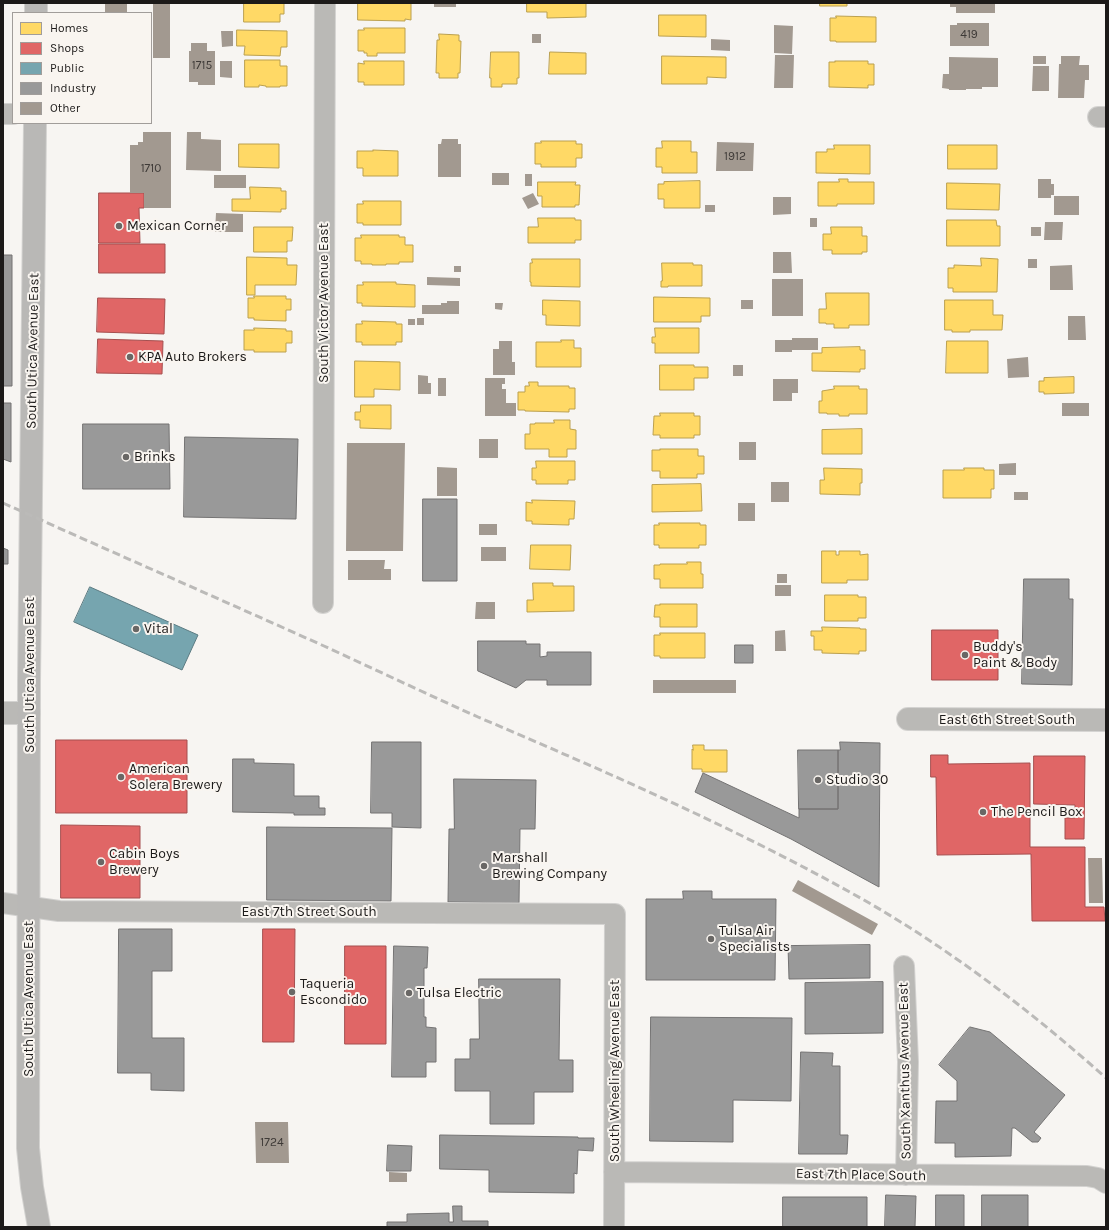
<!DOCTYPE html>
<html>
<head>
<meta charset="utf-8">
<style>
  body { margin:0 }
  #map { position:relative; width:1109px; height:1230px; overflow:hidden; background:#f7f5f2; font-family:Karla,sans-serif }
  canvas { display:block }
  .frame { position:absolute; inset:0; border:4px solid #1c1a19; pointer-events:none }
  .legend { position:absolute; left:12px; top:12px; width:140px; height:112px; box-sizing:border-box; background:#f9f5f0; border:1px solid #a19d9a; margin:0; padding:5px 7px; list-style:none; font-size:12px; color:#1c1a19 }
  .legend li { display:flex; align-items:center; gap:8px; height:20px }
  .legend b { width:20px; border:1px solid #a19d9a }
</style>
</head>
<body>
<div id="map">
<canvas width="1109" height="1230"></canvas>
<div class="frame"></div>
<ul class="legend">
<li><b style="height:11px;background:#ffd966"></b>Homes</li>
<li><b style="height:11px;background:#e06666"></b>Shops</li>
<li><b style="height:11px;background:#76a5af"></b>Public</li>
<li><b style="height:11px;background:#999"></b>Industry</li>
<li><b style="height:11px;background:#a29990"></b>Other</li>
</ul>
</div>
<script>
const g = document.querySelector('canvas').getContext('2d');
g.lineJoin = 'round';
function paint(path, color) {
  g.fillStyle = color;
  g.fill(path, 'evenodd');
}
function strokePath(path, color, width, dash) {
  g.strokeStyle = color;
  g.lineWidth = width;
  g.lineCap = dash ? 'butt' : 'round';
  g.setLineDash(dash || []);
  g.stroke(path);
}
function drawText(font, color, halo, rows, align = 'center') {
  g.font = font + ' Karla,sans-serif';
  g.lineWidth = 4;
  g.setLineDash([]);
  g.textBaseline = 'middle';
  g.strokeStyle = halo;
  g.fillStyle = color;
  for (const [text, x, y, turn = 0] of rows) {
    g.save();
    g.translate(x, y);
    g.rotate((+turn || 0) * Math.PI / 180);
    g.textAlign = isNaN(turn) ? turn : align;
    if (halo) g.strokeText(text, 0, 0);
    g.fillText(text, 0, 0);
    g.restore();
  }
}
const homes = new Path2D(`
  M244,3h40v11h-4v8h-36z
  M358,3h53v17l-6,-1v2l-47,-1z
  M527,3h59v14l-39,1v-6h-20z
  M820,3h48h-21v3h-27z
  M659,15h47v22l-47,-1z
  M836,16l40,1v25h-40v-1h-6v-23h6z
  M364,28h41v25h-28v3h-10v-3h-3v-2h-6v-21h6z
  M237,30l50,1v16h-6l-1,9 -36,-1 1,-9h-8z
  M439,34l20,1v6h2l-1,32h-2v5h-19v-5h-3l1,-33h2z
  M491,52h28v26h-2v6h-15v3h-11v-9h-1z
  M550,52l36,1v21h-37z
  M662,56l64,1v21l-19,-1v7h-45z
  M245,60h35v6h7v20h-7v1h-14v-1l-7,-1v2h-14z
  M364,61h40v24h-40v-3h-6v-19l6,1z
  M835,61h33v3h6v21h-6v3l-39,-1v-25h6z
  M541,141h35v3h6v14h-6v9h-35v-3h-6v-21h6z
  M662,141h29v11h6v21h-35v-6h-6v-19h6z
  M239,144h40v24l-40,-1z
  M834,145h36v29l-54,-1v-21h11v-3h7z
  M948,145h49v24h-49z
  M373,150l25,1v25h-35v-8h-6v-17h16z
  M839,179h9v3h26v22h-37v2h-19v-24h21z
  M700,181v27h-36v-9h-6v-15h6v-2z
  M538,182h38l-1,3h5l-1,20h-4v2h-33v-11h-4z
  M947,183l53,1 -1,26 -52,-1z
  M250,187l31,1v3h5v18h-5v3l-49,-1v-12h18z
  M363,201h38v24h-38v-2h-6v-19h6z
  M538,218h37v2h6v20h-6v3h-47v-16h10z
  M947,220h49l1,6h3v20h-53z
  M254,227h39l-1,14h-5v11h-33z
  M831,227h31v9h5v16h-5v2h-30v-4h-9v-16h8z
  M361,235h38v2h6v8h8v17h-14v2h-13v1h-14v-1h-11v-3h-6v-23h6z
  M247,257l40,1v7h10l-1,20h-41v10h-8z
  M981,258l17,1 -1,33h-44v-4h-5v-20h6v-3l27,1z
  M532,259h48v28l-49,-1v-4h-1v-19h2z
  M662,263h31v2h9v21h-34v1h-7v-6h1z
  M363,282h33v2l19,1v22l-53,-1v-3h-5v-18h6z
  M826,293h43v32h-20v3h-15v-4h-8v-1h-7v-14h7z
  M254,296h32v3h5v11h-5v11l-32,-1v-2h-6v-20h6z
  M654,297l56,1v18h-9v6h-47z
  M543,300l37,1v25l-34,-1v-10h-3z
  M945,300h48v15h10l-1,15h-32v2h-18v-2h-7z
  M362,321l34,1v2h6v18h-6v3h-34v-3h-6v-18h6z
  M254,328l32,1v2h6v12h-6v9h-32v-2h-10v-20h10z
  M655,328h44v25h-44v-10h-3v-6h3z
  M561,340h13v8h7v19h-45v-25h25z
  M947,341h41v32h-42z
  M860,347v3h5v19h-5v3l-48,-1v-18h10v-5z
  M355,361l45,1v28l-26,-1v8h-19z
  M660,365h34v2h14v11h-14v12h-34z
  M1074,377v16l-30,1v-2h-5v-11h5v-3z
  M529,382h9v4h31v2h6v21h-6v3l-44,-1v-1h-7v-18h7v-6h4z
  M834,386h25v3h8v25h-18v2h-10v-2h-12v-1h-8v-12h3v-10l12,-2z
  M361,405h30v24l-31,-1v-8h-5v-8h5z
  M660,413h34v3h6v19h-6v3h-34v-3h-7l1,-19h6z
  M554,420h16v9l6,1v19h-9v8h-18v-8h-24v-15h5v-10h5v-1h19z
  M862,429v25h-40v-24z
  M660,449h38v7h6v18h-7v4h-37v-7h-8v-21h8z
  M536,461h39v19h-7v4h-32v-4h-4v-12h4z
  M824,468l38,1v14h-2v12l-40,-1v-14h4z
  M964,468h20v2h10v19h-3v9h-48v-28h21z
  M701,484l1,27 -50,1v-27z
  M532,500l43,1 -1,18h-5v6l-37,-1v-3h-6v-19l6,1z
  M659,523h41v2h6v20h-7v3h-40v-3h-5v-20h5z
  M531,545h40l-1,25 -40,-1z
  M822,551h14v4h3v-4h21v4l8,-1v26h-21v3h-25z
  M687,562h14v12h2v14h-43v-9h-6v-14h6v-1h27z
  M533,583h20v3h21v25l-47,1v-12h6z
  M825,595h33v2h8v21h-8v3h-33z
  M660,604h37v23h-37v-10h-6l1,-12h5z
  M822,627l38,1v1h6v22h-7v3l-37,-1v-3h-8v-14h-3v-5h11z
  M660,633h45v25h-45v-2h-6v-21h6z
  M693,745h11v5h23v22h-25v-3h-10v-20l1,1z`);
const shops = new Path2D(`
  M99,193h45v15h-5l1,35h-41z
  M99,244h66v29h-66z
  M98,298l67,1 -1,35 -67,-2z
  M98,339l65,2 -1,33 -65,-1z
  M932,630h66v50h-66z
  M56,740h131v73h-131z
  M931,755h17v9l82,-1v84h55v60h19l1,14h-73l-1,-67 -94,1 -1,-78h-5z
  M1034,756h51l-1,83h-19v-21h10v-13l-41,-1z
  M61,825l79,1v72h-79z
  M263,929h32l-1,113h-31z
  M345,946h41v98h-41z`);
const public = new Path2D(`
  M90,587l108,48 -16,35 -108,-48z`);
const industry = new Path2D(`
  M3,255h9v131h-9z
  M3,403h8v59l-8,-3z
  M83,424h86l1,65h-87z
  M185,437l113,2 -2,80 -112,-2z
  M423,499h34v82h-34z
  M3,548l5,2v14h-5z
  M1024,579h45v20h4l-1,86 -50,-1z
  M478,641h48v3h14v13l7,-1v-4h44v33h-44v-5h-21l-10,8 -38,-17z
  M735,645h18v18h-18z
  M372,742h49v86l-29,-1v-14h-21z
  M840,742l40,1 -1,144 -88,-48 -96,-47 8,-19 96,45v-9h39v-59h2z
  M798,750h40v59h-39z
  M233,759h21v4l40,1v32h25v12h6v7h-31v-2l-61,-1z
  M454,779l82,1 -1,49h-15l-1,74 -71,-1 1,-73h5z
  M267,827l125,1 -1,73 -124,-1z
  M683,891h29v8h64l-1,81h-129v-81h37z
  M119,929h53v42h-20v67h32v53l-33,-1v-17h-33z
  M870,945v33l-81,1 -1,-33z
  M394,946l34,1 -1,21h-3v49h2v10l10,1v34h-10v15h-34z
  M479,979h81l-1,81h14v32h-39v32h-44v-33h-35v-32h15v-20h9z
  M883,982v51l-78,1v-51z
  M651,1017l141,1 -1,83 -58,-1v42l-83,-1z
  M970,1027l20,5 75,63 -31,37 7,6 -3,4h-6l-17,-14h-3l-1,28 -56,1v-14h-20l1,-42h21v-20l-18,-16z
  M801,1052l32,1 -1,13h8v69h8l-1,19h-48z
  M440,1135l138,2v1h16l-1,13 -15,-1 -1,24 -3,-1v20l-85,-1v-22l-49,-1z
  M388,1145l24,1 -1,25h-24z
  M886,1195l30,1 -1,31h-30z
  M936,1195h28v32h-28z
  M982,1195h46v32h-46z
  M783,1197h84v30h-84z
  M453,1206h9v15h26v6h-101v-5h20v-8l42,-1v9h4z`);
const building = new Path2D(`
  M105,3h22v10h-22z
  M153,3h17v55h-17z
  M434,3h22v4h-22z
  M950,3h45v10h-39v-6h-6z
  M957,23h32v23h-39v-21h7z
  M774,25l19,1 -1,28 -18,-1z
  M221,31h12v15l-11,1z
  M532,34h9v9h-9z
  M711,39l19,1v11l-19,-1z
  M191,43h16v8h8v34h-17v-3h-9v-31h2z
  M775,55h19l-1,33h-19z
  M1033,56h13v8h-13z
  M1061,56h19l-1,9h10v15h-4l-1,18h-26l1,-34h2z
  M949,57l49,1v29h-16v2h-16v1h-17v-1l-7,-1 1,-14h6z
  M220,61h12v17l-12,-1z
  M1033,66h16v25h-17z
  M143,132h28v76h-27v-15h-14v-48h8v-3h5z
  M187,132h14v7l20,1v31l-35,-1z
  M442,139h16v5h3v33h-23v-33h3z
  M717,142l37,1 -1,28h-37z
  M492,173h17v12h-17z
  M525,174h7v12h-7z
  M214,175h32v13h-32z
  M1038,179h13v5h3v11h-3v3h-13z
  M533,193l6,11 -11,5 -6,-11z
  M1054,196h25v19h-25z
  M773,197h18v17l-18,1z
  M705,205h10v7h-10z
  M216,213l27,1v18h-28z
  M810,218h7v9h-7z
  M1045,222h18l-1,18h-18z
  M1031,227h10v9h-10z
  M773,252h18l1,21h-19z
  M1028,259h9v9h-9z
  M1072,265l1,25h-23v-24z
  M454,266h7v6h-7z
  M427,277l33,1v8l-33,-1z
  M772,279h31v37h-31z
  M741,300h12v9h-12z
  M447,301h12v13h-37v-9h19v-2h6z
  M495,303h8l-1,7 -7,-1z
  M1068,316h17l1,24h-18z
  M417,318h7v7h-7z
  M408,319h7v6h-7z
  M792,338h26v12h-26z
  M775,340h17v12h-17z
  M499,341h13v21h3v13h-22v-26h6z
  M1028,357l1,20 -21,1 -1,-19z
  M733,365h10v11h-10z
  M418,375l10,1v7h3v11h-13z
  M438,378h8v18h-8z
  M485,378h20v6h-3v5h4v14h10v13h-31z
  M773,379h25v14h-6v8h-19z
  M1062,403h27v13h-27z
  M479,439h19v19h-19z
  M739,442h17v18h-17z
  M347,443h58l-2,108h-57z
  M1016,463v12h-17v-11z
  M437,467l20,1v28h-20z
  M771,482h18v20h-18z
  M1014,492h14v8h-14z
  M738,503h17v18h-17z
  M479,524h18v11h-18z
  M481,547h25v14h-25z
  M348,560h37l-1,9h7v11h-43z
  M777,574h10v9h-10z
  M775,585h16v11h-16z
  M476,602h19v17h-20z
  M785,630l1,21h-11v-20z
  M653,680h83v13h-83z
  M1088,858h14l1,45h-14z
  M798,880l80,44 -6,11 -80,-44z
  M255,1122h33l1,41h-33z
  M389,1172l18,1v9h-18z`);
const minor = new Path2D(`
  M3,114h10
  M1098,117h8
  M323,603l2,-600
  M3,903l56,8 556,3 -1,313
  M904,966l4,96 -2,113
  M614,1172l473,4 11,2 8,5`);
const tertiary = new Path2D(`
  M3,713h26
  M908,719l198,1`);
const secondary = new Path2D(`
  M36,13v-10
  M35,123l-6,558 -1,467 4,39 7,40`);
const rail = new Path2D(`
  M3,503c107,48 214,95 321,143 52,24 103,48 154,71 131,56 262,113 386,183 87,50 167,111 242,178`);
const markers = [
  [119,226,4,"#696765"],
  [130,357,4,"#696765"],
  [126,457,4,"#696765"],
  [136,629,4,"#696765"],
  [965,655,4,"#696765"],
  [121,777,4,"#696765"],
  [818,780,4,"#696765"],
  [983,812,4,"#696765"],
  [101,862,4,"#696765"],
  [484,866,4,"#696765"],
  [711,939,4,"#696765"],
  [292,992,4,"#696765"],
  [409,993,4,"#696765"]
];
const numberNames = [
  ["419",969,35],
  ["1715",202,66],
  ["1912",735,157],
  ["1710",151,169],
  ["1724",272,1143]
];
const poiNames = [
  ["Mexican Corner",127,226],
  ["KPA Auto Brokers",138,357],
  ["Brinks",134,457],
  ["Vital",144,629],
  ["Buddy's",973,647],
  ["Paint & Body",973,663],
  ["American",129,769],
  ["Solera Brewery",129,785],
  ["Studio 30",826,780],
  ["The Pencil Box",991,812],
  ["Cabin Boys",109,854],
  ["Brewery",109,870],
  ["Marshall",492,858],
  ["Brewing Company",492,874],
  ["Tulsa Air",719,931],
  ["Specialists",719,947],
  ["Taqueria",300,984],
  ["Escondido",300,1000],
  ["Tulsa Electric",417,993]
];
const streetNames = [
  ["South Victor Avenue East",324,303,-90],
  ["South Utica Avenue East",33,351,-89],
  ["South Utica Avenue East",30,675,-90],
  ["East 6th Street South",1007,720],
  ["East 7th Street South",309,912],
  ["South Utica Avenue East",29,999,-90],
  ["South Wheeling Avenue East",615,1071,-90],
  ["South Xanthus Avenue East",905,1071,-91],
  ["East 7th Place South",861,1175,1]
];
paint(homes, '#ffd966');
strokePath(homes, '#bba04f', 1);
paint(shops, '#e06666');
strokePath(shops, '#a54f4f', 1);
paint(public, '#76a5af');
strokePath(public, '#5b7b82', 1);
paint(industry, '#999');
strokePath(industry, '#747373', 1);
paint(building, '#a29990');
strokePath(minor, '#d3d2d0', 22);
strokePath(tertiary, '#d3d2d0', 24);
strokePath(secondary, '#d3d2d0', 24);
strokePath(minor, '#bab9b6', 20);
strokePath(tertiary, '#bab9b6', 22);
strokePath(secondary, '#b9b8b6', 22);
strokePath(rail, '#bbbab8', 3, [8, 4]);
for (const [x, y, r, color] of markers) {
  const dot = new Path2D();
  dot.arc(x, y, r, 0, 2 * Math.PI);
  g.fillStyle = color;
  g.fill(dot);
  strokePath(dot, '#f9f5f0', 1.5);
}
drawText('12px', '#3e3a37', null, numberNames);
drawText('14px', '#1c1a19', '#f9f5f0', poiNames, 'left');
drawText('14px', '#1c1a19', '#f9f5f0', streetNames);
</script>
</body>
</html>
